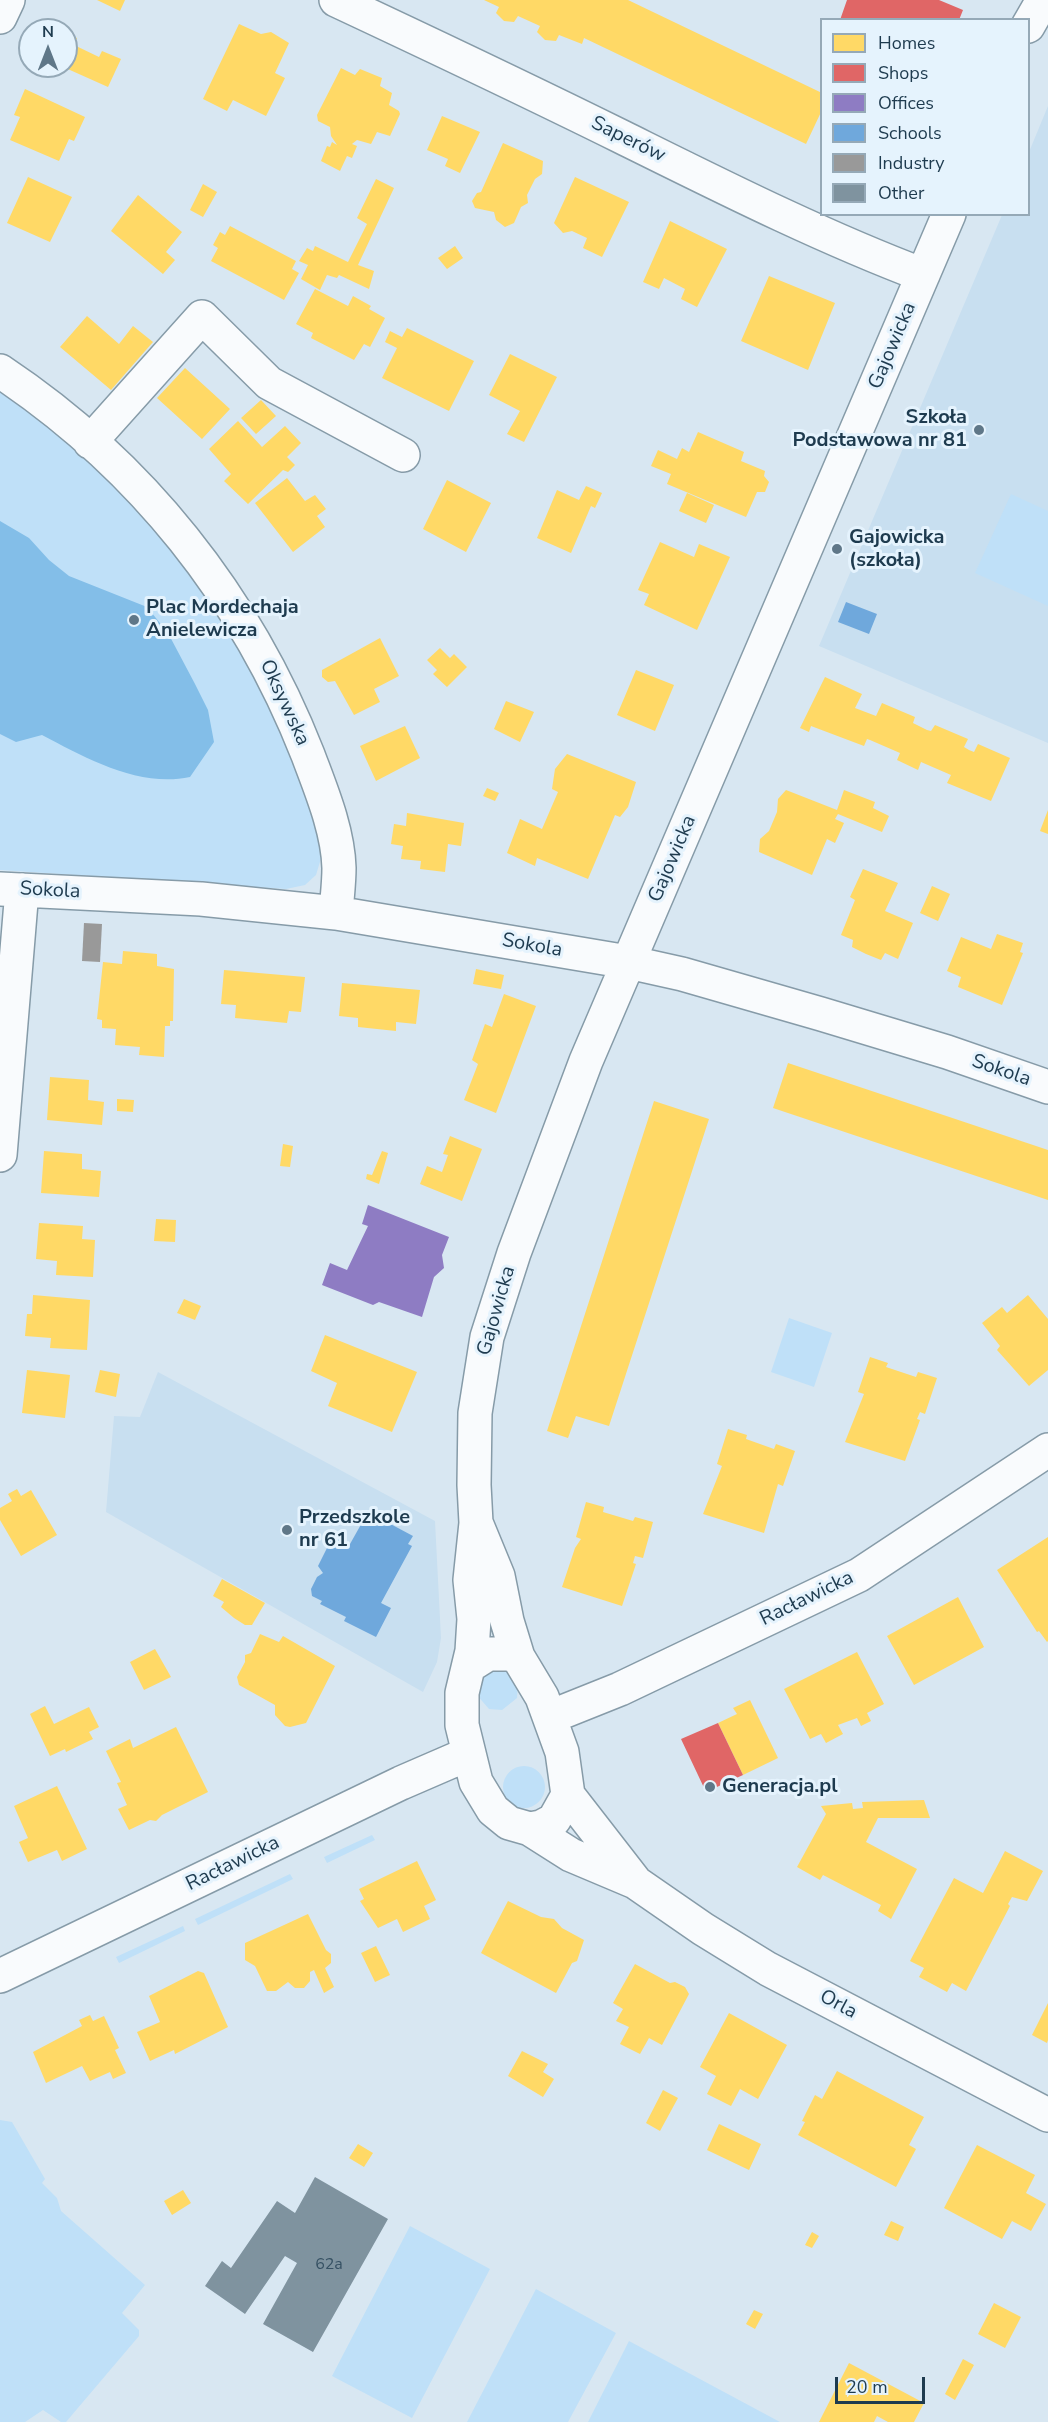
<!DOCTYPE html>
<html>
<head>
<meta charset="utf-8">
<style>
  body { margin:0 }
  #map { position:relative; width:1048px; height:2422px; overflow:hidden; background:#d8e7f2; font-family:"Nunito Sans",sans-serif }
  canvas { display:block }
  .legend { position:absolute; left:820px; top:18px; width:210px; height:198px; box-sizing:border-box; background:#e5f3fd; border:2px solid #95a9b7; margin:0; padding:8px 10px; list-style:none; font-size:18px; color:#1e3b4f }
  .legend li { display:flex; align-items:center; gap:12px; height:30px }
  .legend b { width:30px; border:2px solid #95a9b7 }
  .north { position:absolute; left:18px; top:18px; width:60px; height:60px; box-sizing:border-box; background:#e5f3fd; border:2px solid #95a9b7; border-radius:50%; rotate:0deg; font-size:16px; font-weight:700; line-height:24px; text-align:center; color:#1e3b4f }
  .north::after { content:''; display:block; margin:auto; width:21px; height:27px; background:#5f7788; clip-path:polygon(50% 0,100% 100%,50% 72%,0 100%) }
  .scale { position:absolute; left:835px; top:2377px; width:90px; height:27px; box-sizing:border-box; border:3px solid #1e3b4f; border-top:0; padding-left:8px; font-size:18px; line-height:21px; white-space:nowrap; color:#1e3b4f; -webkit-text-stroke:4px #e5f3fd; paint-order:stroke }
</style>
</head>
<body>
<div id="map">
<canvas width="1048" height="2422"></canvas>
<ul class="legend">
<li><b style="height:16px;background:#ffd966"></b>Homes</li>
<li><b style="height:16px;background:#e06666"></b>Shops</li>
<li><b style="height:16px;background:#8e7cc3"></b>Offices</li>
<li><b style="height:16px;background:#6fa8dc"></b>Schools</li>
<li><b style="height:16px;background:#999"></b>Industry</li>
<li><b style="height:16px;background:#7f939f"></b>Other</li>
</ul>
<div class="north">N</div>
<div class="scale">20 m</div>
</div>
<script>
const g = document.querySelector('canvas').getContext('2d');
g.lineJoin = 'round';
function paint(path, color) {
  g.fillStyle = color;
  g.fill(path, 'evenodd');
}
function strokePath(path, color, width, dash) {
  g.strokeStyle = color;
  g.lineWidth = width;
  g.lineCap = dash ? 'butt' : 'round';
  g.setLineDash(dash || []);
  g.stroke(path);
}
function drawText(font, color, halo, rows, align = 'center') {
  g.font = font + ' "Nunito Sans",sans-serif';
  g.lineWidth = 6;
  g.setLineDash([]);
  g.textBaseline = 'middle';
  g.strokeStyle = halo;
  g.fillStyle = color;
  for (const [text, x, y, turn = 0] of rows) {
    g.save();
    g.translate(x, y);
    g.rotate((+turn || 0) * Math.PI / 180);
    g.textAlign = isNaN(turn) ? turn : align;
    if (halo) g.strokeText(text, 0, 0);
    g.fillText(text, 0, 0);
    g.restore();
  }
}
const built = new Path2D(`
  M1048,106v637l-229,-97 183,-431 26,-1 1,-62z
  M158,1372l277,149 6,117 -4,24 -14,30 -317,-180 8,-96 26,1z`);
const green = new Path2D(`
  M0,387l71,56 67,63 94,124 59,122 27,77 4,26 -6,20 -11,10 -19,4 -286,-19z
  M1011,494l37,17v95l-73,-33z
  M789,1318l43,15 -18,54 -43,-15z
  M509,1669l9,15 -1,14 -15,12 -13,-1 -13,-15 8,-24z
  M503 1787a21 21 0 1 1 42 0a21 21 0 1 1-42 0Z
  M372,1835l3,5 -48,23 -3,-6z
  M290,1874l3,5 -95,46 -3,-6z
  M183,1926l2,5 -66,32 -3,-6z
  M0,2120l12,2 33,57 -3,4 15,15 4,13 84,74 -23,28 17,17v6l-73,86h-5l-18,-12 -18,12h-25z
  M410,2226l80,43 -78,149 -80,-42z
  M536,2289l80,44 -48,89h-101z
  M629,2341l151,81h-192z`);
const water = new Path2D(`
  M0,521l29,17 20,22 20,16 78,31 21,26 27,51 13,26 6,32 -24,35c-51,11 -104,-19 -148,-42l-26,7 -16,-8z`);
const homes = new Path2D(`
  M97,0h28l-5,11z
  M484,0h144l194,93v17l-16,34 -222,-106 -2,6 -23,-9 -3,6 -11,-1 -8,-8 3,-6 -22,-10 -4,6 -10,-1 -8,-8 3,-6z
  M239,24l22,10 10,-2 18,11 -14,30 10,5 -19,38 -33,-16 -6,11 -24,-12z
  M66,34l11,4 -3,7 25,12 3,-6 19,8 -13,28 -47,-21h5z
  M341,68l14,7 5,-6 22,9 -2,8 12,7 -3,12 10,6 1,3 -10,22 -13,-4 -6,12 -14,-4 -5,4 5,2 -5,12 -5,-2 -7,15 -19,-10 6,-15 3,1 2,-5 5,3 -6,-9 -1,-9 -12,-6 -1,-6z
  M25,89l60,28 -11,24 -5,-2 -10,22 -49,-21 10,-23 -6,-2z
  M442,116l38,16 -20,41 -15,-7 3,-7 -21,-9z
  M503,143l40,18 -1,13 -7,5 -8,16 1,8 -7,4 -7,16 -9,4 -9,-7 -2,-8 -19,-4 -3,-7 5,-8 4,-1z
  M28,177l44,20 -22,45 -43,-19z
  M575,177l54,25 -27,55 -19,-9 4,-10 -15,-7 -9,2 -9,-10z
  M376,179l18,9 -36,77 16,6 -5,18 -30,-14 -2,3 -10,-3 -7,15 -19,-11 7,-14 -9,-4 8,-13 6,3 2,-5 33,16 19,-38 -10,-6z
  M203,184l14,8 -14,25 -13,-7z
  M138,195l44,37 -16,20 9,8 -12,14 -52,-43z
  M670,221l57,28 -30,58 -16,-8 4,-10 -21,-11 -5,11 -16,-7z
  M230,226l66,35 -4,8 7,4 -15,27 -73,-39 7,-13 -5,-3 7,-13 5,3z
  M455,246l8,12 -16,11 -9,-11z
  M769,276l66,27 -27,67 -67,-29z
  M315,289l33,17 5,-10 18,10 -2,3 16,9 -15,29 -6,-3 -10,16 -43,-22 2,-5 -17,-9z
  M87,316l32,28 14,-18 20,16 -42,48 -51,-43z
  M407,328l67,33 -25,50 -67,-33 15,-30 -12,-6 5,-11 12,6z
  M510,354l47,23 -33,65 -17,-8 13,-23 -31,-16z
  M185,368l45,41 -28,30 -45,-41z
  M261,400l15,16 -20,18 -15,-16z
  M238,421l24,26 23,-21 16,17 -14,14 8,8 -7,7 -5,-2 -35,34 -24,-23 7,-7 -22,-25z
  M698,432l46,20 -3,9 24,10 -1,5 5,6 -4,10h-8l-11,25 -79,-33 4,-10 -20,-8 7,-16 19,9 5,-11 7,4z
  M287,478l18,23 10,-6 11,14 -9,7 8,11 -32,25 -38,-49z
  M447,480l44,23 -25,49 -43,-23z
  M586,486l16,7 -7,15 -4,-2 -20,47 -34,-15 20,-48 22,10z
  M687,493l27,12 -8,18 -27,-12z
  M660,542l34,15 5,-13 31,13 -33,73 -53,-25 5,-11 -11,-4z
  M380,638l19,38 -25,13 6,13 -26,13 -19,-34 -7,1 -6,-5v-7z
  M440,648l10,10 4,-4 13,13 -20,20 -14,-13 4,-4 -10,-10z
  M636,670l38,15 -19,46 -38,-16z
  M825,677l37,17 -7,14 21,8 6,-13 33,14 -2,6 14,7 4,1 4,-6 33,14 -4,8 5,3 5,2 4,-8 32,14 -19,43 -44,-18 4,-8 -30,-13 -3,8 -21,-10 3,-7 -30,-13 -3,-1 -3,7 -53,-20 -2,6 -9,-4z
  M506,701l28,11 -14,30 -26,-13z
  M405,726l15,32 -44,23 -16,-35z
  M567,754l69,28 -8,25 -8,10 -5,-2 -27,64 -51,-21 -2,8 -28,-13 13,-34 22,10 16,-37 -6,-3 3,-20z
  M487,788l12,5 -4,8 -12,-5z
  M786,790l51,20 7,-20 31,12 -2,6 16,8 -7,16 -44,-18 -3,5 9,4 -9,20 -8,-4 -15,36 -53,-23 1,-13 9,-8 8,-19 1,-13z
  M1048,810v24l-8,-3z
  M407,813l57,10 -3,23 -13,-2 -3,28 -25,-3 1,-8 -20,-2 2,-13 -12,-2 3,-20 12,2z
  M863,869l35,14 -13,28 28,12 -15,36 -13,-6 -4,7 -15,-6 -14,-7 1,-7 -12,-5 14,-35 -5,-3z
  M932,886l18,8 -12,27 -18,-8z
  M997,934l26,9 -3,9 3,1 -21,52 -44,-18 3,-10 -14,-6 14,-34 30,12z
  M123,951l34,3v12l17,3 -1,52h-3v5h-5l-1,31 -25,-2 1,-8 -25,-2 1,-16 -14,-1v-8l-5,-1 6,-57 19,2z
  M476,969l28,6 -3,14 -28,-5z
  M224,970l81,7 -4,35 -12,-1 -2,12 -52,-5 1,-13 -15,-1z
  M342,983l78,7 -4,34 -20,-2v9l-38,-4v-9l-19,-2z
  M504,994l32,12 -40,107 -32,-13 14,-36 -6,-4 13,-36 7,3z
  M788,1063l260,87v50l-275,-92z
  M50,1077l39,3 -1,20 16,2 -2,23 -55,-5z
  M117,1099l17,1 -1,12 -16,-1z
  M654,1101l55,18 -100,307 -33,-10 -8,22 -21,-7z
  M450,1136l32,13 -20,52 -42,-17 7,-18 15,6 6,-17 -5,-1z
  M283,1144l10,2 -3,21 -10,-1z
  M44,1151l38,3v15l19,2 -2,26 -58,-4z
  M382,1151l6,2 -9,31 -13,-5 1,-5 5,1z
  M156,1219l20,1 -1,22 -21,-1z
  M39,1223l44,3 -1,13 13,1 -2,37 -37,-2 1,-14 -21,-2z
  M33,1295l57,5 -3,50 -37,-2 1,-10 -26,-2 2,-22h5z
  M1028,1295l20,24v51l-19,16 -32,-36 3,-4 -18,-23 20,-16 5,6z
  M184,1299l17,7 -6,14 -18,-7z
  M325,1335l92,37 -25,60 -64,-26 9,-23 -26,-12z
  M870,1357l18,6 -2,4 30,10 2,-5 19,6 -12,36 -5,-2 -3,7 3,1 -15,41 -60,-19 19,-48 -6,-2z
  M27,1370l43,5 -5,43 -43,-5z
  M100,1370l20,4 -4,23 -21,-5z
  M728,1429l19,6 -1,4 28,10 2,-5 19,7 -12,35 -5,-2 -14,49 -61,-19 19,-48 -5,-2z
  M17,1489l4,7 10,-6 26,45 -36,21 -21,-36v-12l12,-7 -4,-7z
  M586,1502l18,5 -1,5 30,9 2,-4 18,5 -10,36 -8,-2 -2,7 3,1 -14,42 -60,-19 13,-39 6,-9 -5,-2z
  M1048,1537v104l-1,1 -8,-11 -2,1 -40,-62z
  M222,1579l43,24 -13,22h-7l-11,-7 -13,-11 3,-5 -11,-6z
  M958,1597l26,50 -70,38 -27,-49z
  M260,1634l19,8 4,-6 52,30 -29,57 -16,4 -5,-1 -10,-11v-10l-36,-20 -2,-8 8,-15v-7l6,-2z
  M155,1649l16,28 -27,13 -14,-28z
  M857,1652l27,52 -17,9 4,8 -10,5 -4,-8 -19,7 5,9 -17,9 -5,-9 -11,5 -26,-50z
  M750,1700l28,58 -35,17 -25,-52 19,-9 -4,-6z
  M45,1706l9,18 35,-17 10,20 -10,5 4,7 -27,13 -1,-3 -15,7 -20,-42z
  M176,1727l32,65 -46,23 -6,6 -6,-1 -21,10 -11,-21 9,-4 -10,-22 4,-1 -15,-31 24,-12 3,9z
  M57,1786l30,63 -25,12 -5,-11 -29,12 -9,-20 9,-4 -14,-32z
  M924,1800l6,18h-52l-12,24 51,27 -26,50 -13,-8 3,-6 -58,-30 -3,5 -23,-13 29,-53 -5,-8 31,-3 1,6 10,-1 -1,-6z
  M1005,1851l38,20 -16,30 -15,-4 -4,7 2,2 -44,85 -14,-8 -5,9 -28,-15 5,-9 -14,-7 44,-83 29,15z
  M417,1861l19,39 -12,6 6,13 -27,13 -6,-13 -19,9 -18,-27 4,-2 -5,-10z
  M508,1901l33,16 13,2 8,9 22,12 -7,21 -5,2 -16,30 -75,-40z
  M308,1914l18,36 5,4v9l-6,5 9,19 -10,6 -10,-23 -4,2v9l-6,7h-9l-7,-6 -12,9h-9l-12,-25 -10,-6v-17z
  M376,1946l14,29 -15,7 -14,-29z
  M635,1964l35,19 5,-1 10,5 4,7 -27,51 -13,-7 -9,16 -20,-10 9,-17 -13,-6 7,-12 -10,-6z
  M198,1971l6,2 24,54 -53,27 -1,-4 -24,11 -13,-29 23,-10 -11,-26z
  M1048,2003v37l-1,3 -15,-8z
  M729,2013l58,32 -29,54 -18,-10 -9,17 -24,-12 9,-18 -16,-9z
  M90,2015l3,6 11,-5 15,32 -4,2 11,23 -13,6 -3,-7 -20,9 -8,-15 -36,17 -13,-31 49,-26 -3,-6z
  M522,2051l26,13 -5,8 11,7 -11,18 -35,-21z
  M837,2071l87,46 -15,28 7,4 -20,38 -98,-52 7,-13 -3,-1 13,-26 7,4z
  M663,2090l15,8 -18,33 -14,-8z
  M719,2124l42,20 -12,26 -42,-20z
  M358,2144l15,9 -9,14 -15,-9z
  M977,2145l58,30 -9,18 20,11 -15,27 -19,-10 -10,18 -58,-31z
  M183,2190l8,13 -19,12 -8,-14z
  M891,2221l13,6 -6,14 -14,-6z
  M812,2232l7,4 -7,12 -7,-3z
  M994,2303l27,14 -16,31 -27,-14z
  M754,2310l9,4 -8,15 -9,-5z
  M963,2359l11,6 -19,35 -10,-6z
  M849,2363l75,40 -10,19h-26l-11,-6 -3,6h-55z`);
const shops = new Path2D(`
  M847,0h92l24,10 -4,10h-119z
  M718,1723l25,52 -37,17 -25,-53z`);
const offices = new Path2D(`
  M368,1205l81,32 -7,18 2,13 -10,9 -12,40 -43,-15 -6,3 -51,-20 8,-22 17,7 21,-44 -6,-2z`);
const schools = new Path2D(`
  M846,602l31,12 -8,20 -31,-12z
  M368,1512l45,24 -5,8 4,2 -31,57 10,5 -15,29 -32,-16 2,-4 -26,-13 2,-3 -10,-5 -1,-7 6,-12 6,-4 -5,-7 13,-26 5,3 3,-5 11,6z`);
const industry = new Path2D(`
  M84,923l18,1 -2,38 -18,-1z`);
const building = new Path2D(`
  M315,2177l73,42 -75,133 -50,-28 34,-61 -12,-7 -40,58 -40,-28 17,-25 9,7 46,-67 18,12z`);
const minor = new Path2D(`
  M336,0c96,45 191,90 286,137 99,49 198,99 301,138
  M0,17l8,-17
  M1028,26l15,-26
  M0,371c141,94 246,226 308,384 13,35 30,75 31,113 0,15 -2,30 -3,45
  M90,442l112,-125 67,66 134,72
  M0,889l201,10 135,14 292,49 54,12 139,40 126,38 101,35
  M0,1155l22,-265
  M477,1525l21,51 9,45 11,36
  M469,1666l19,-12h21l9,3 24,40 20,55 6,43 -14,25 -13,7 -11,2 -21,-6 -16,-13 -17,-28 -14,-57v-32l10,-42 2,-32 -4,-39 6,-57 -2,-38 1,-72 12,-76 27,-84 72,-192 363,-847
  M550,1717l70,-28 239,-114 189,-125
  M568,1795l66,85
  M530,1829l41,26 64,27 68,47 65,40 280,146
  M0,1976l401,-193 67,-29`);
const markers = [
  [979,430,6,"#5f7788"],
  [837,549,6,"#5f7788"],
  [134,620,6,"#5f7788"],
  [287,1530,6,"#5f7788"],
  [710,1787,6,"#5f7788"]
];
const numberNames = [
  ["62a",329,2265]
];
const streetNames = [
  ["Saperów",628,140,26],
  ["Gajowicka",893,346,-67],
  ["Oksywska",284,703,65],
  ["Gajowicka",673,859,-67],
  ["Sokola",50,891,3],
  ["Sokola",532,946,10],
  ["Sokola",1001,1071,19],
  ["Gajowicka",497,1311,-74],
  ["Racławicka",807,1599,-26],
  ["Racławicka",233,1864,-26],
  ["Orla",838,2005,28]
];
const poiNames = [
  ["Szkoła",967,418,"right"],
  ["Podstawowa nr 81",967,441,"right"],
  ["Gajowicka",849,538],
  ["(szkoła)",849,561],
  ["Plac Mordechaja",146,608],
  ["Anielewicza",146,631],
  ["Przedszkole",299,1518],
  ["nr 61",299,1541],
  ["Generacja.pl",722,1787]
];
paint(built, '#c8dff0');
paint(green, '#bfe0f8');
paint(water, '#83bee8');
paint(homes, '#ffd966');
paint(shops, '#e06666');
paint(offices, '#8e7cc3');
paint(schools, '#6fa8dc');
paint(industry, '#999');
paint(building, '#7f939f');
strokePath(minor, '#869ba8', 36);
strokePath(minor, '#f9fbfd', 33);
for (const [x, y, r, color] of markers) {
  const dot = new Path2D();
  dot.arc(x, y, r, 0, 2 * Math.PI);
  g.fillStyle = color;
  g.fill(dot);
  strokePath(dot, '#e5f3fd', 2);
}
drawText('16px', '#365163', null, numberNames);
drawText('20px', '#1e3b4f', '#e5f3fd', streetNames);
drawText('bold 20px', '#1e3b4f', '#e5f3fd', poiNames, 'left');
</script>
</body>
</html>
